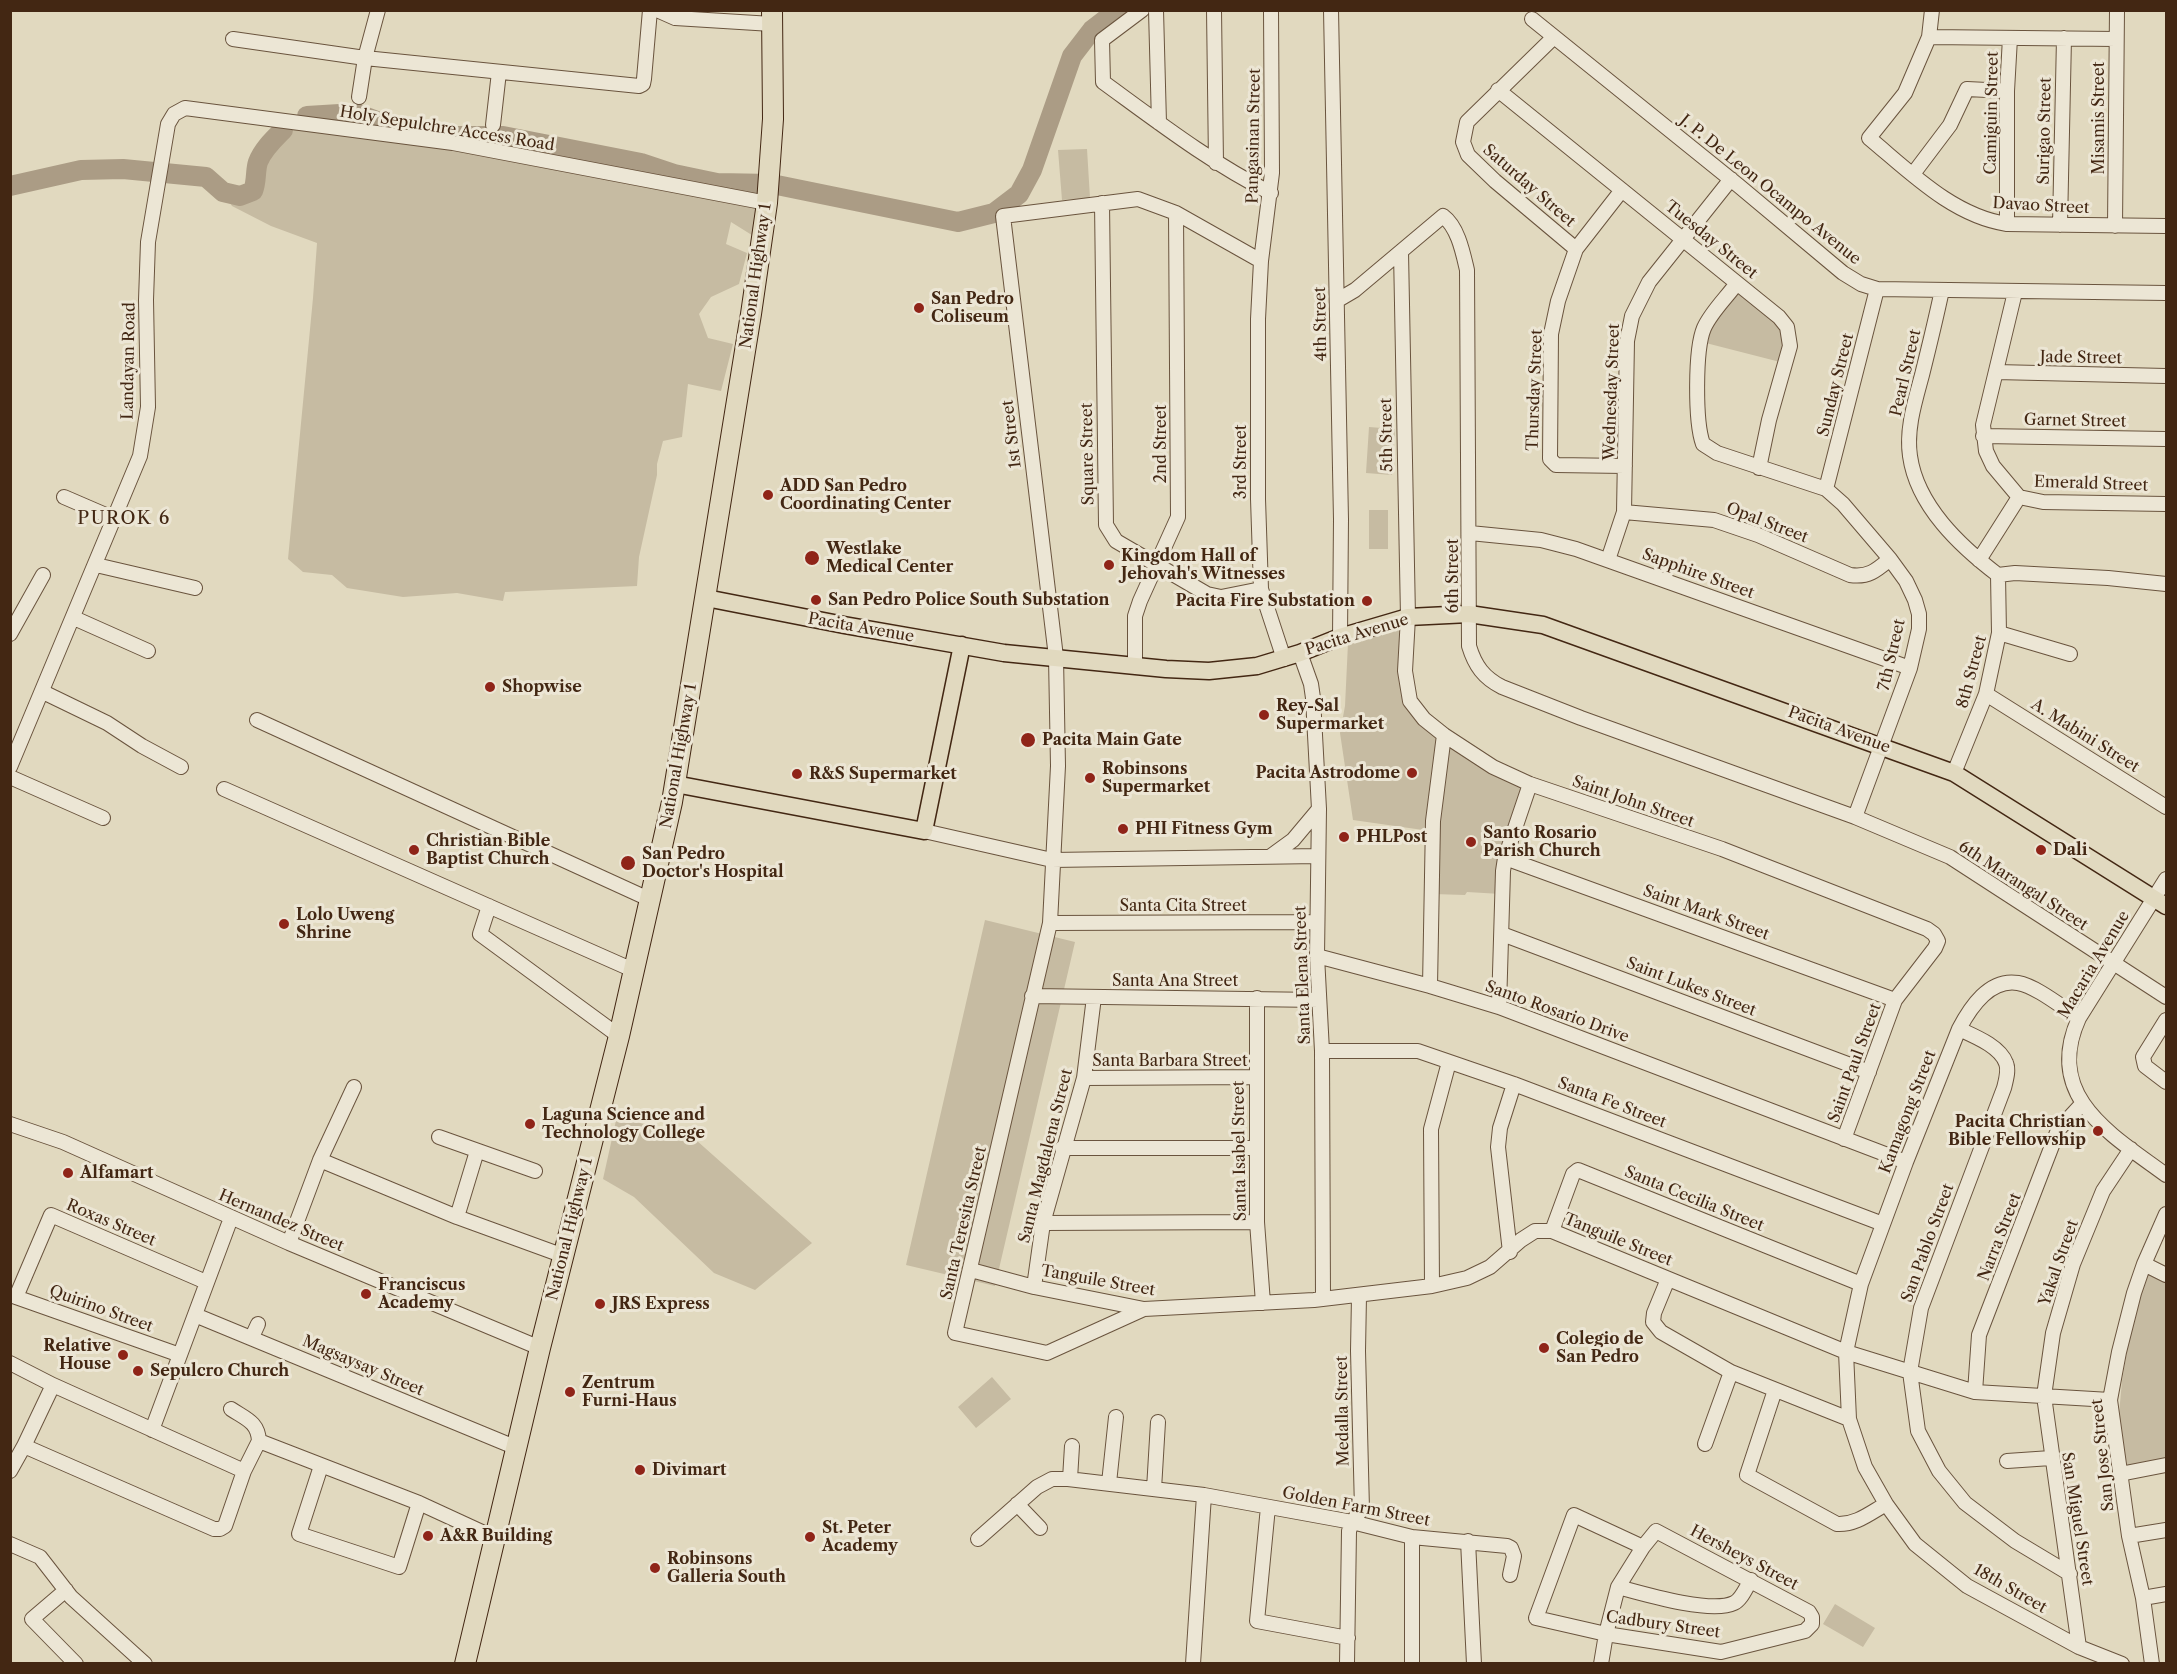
<!DOCTYPE html>
<html>
<head>
<meta charset="utf-8">
<style>
  body { margin:0 }
  #map { position:relative; width:2177px; height:1674px; overflow:hidden; background:#e1d9bf; font-family:"Libre Caslon Text",serif }
  canvas { display:block }
  .frame { position:absolute; inset:0; border:12px solid #432713; pointer-events:none }
</style>
</head>
<body>
<div id="map">
<canvas width="2177" height="1674"></canvas>
<div class="frame"></div>
</div>
<script>
const g = document.querySelector('canvas').getContext('2d');
g.lineJoin = 'round';
function paint(path, color) {
  g.fillStyle = color;
  g.fill(path, 'evenodd');
}
function strokePath(path, color, width, dash) {
  g.strokeStyle = color;
  g.lineWidth = width;
  g.lineCap = dash ? 'butt' : 'round';
  g.setLineDash(dash || []);
  g.stroke(path);
}
function drawText(font, color, halo, rows, align = 'center') {
  g.font = font + ' "Libre Caslon Text",serif';
  g.lineWidth = 6;
  g.setLineDash([]);
  g.textBaseline = 'middle';
  g.strokeStyle = halo;
  g.fillStyle = color;
  for (const [text, x, y, turn = 0] of rows) {
    g.save();
    g.translate(x, y);
    g.rotate((+turn || 0) * Math.PI / 180);
    g.textAlign = isNaN(turn) ? turn : align;
    if (halo) g.strokeText(text, 0, 0);
    g.fillText(text, 0, 0);
    g.restore();
  }
}
const green = new Path2D(`
  M356,113l29,11 57,12 67,7 140,29 60,19h47l-1,46 -24,-15 -5,22 21,9 -8,31 -28,13 -12,17 9,24 25,6 -12,47 -33,-7 -6,53 -19,4 -6,23v11l-18,82 -2,29 -132,6 -2,9 -46,-8 -54,4 -56,-9 -15,-13 -29,-3 -15,-13 25,-261 4,-55 -46,-17 -39,-20 -9,-14 17,4 13,-5c4,-10 2,-18 5,-28 5,-18 33,-44 51,-47 15,-3 32,-2 47,-3z
  M1087,149l3,49 -28,2 -4,-50z
  M1737,283l50,44 -3,36 -82,-21z
  M1369,427l26,2 -3,46 -26,-2z
  M1369,510h19v39h-19z
  M1407,620l2,83 35,32 -14,96 -77,-11 -13,-87 5,-27 3,-63c21,-6 39,-17 59,-23z
  M1445,738l80,49 -24,107 -34,-2 -2,3 -32,-1z
  M985,920l90,22 -80,344 -89,-21z
  M617,1116l79,24 116,103 -57,47 -41,-17 -80,-76 -31,-18z
  M2148,1270l18,5v190l-37,7 -11,-47 4,-44 12,-71z
  M992,1377l19,22 -35,29 -18,-21z
  M1835,1604l40,24 -12,19 -40,-23z`);
const river = new Path2D(`
  M307,116l49,-3 29,11 57,12h61l138,27 33,11 43,9 55,1 186,38 36,-9 25,-19 13,-24 40,-114 20,-26 26,-20
  M10,186l71,-16 42,-1 83,8 17,15 17,4 13,-5c4,-10 2,-20 5,-29 5,-13 16,-23 25,-32`);
const minor = new Path2D(`
  M657,10l18,8 97,6
  M1142,10l-40,30 1,42c55,40 108,81 168,111
  M1156,10l3,113
  M1214,10l2,153
  M1271,10l1,163 -11,88 -3,58v180l3,90 23,70
  M1331,10l10,509 -1,118
  M1932,10l-3,27 -24,56 -36,45c41,34 84,78 138,86l159,2
  M1532,19l207,167 104,87 18,11 16,5 289,4
  M1554,37l-87,85 -4,20 5,13 27,26 81,68
  M1929,37l187,2
  M233,39l132,19 274,28 4,-2 1,-5 6,-69
  M1498,90l281,227 8,10 3,19 -21,74 -10,48
  M359,97l6,-39 13,-48
  M493,125l6,-53
  M1913,174l37,-49 17,-36 40,2
  M1622,190l-46,59 -18,52 -7,33 -1,125 6,6 69,1
  M1102,203l4,322 10,16 91,53 14,3 40,-8
  M2007,224v-133l3,-53
  M2060,225l4,-187
  M2115,226l2,-216
  M1401,252l7,365 -3,54 5,30 14,18 20,16 49,32 37,17 192,65 205,80 7,5 4,7 -3,7 -40,52 -51,139
  M1737,283c-10,14 -26,29 -33,45 -9,21 -9,94 -1,116l14,9 109,36 17,15 47,55 16,22 9,19 4,14v15l-9,39 -55,149
  M1942,290c-6,28 -13,57 -20,85 -7,26 -16,54 -12,81 7,50 50,90 88,119
  M2015,292l-32,133 3,26 7,15 26,31 24,5 123,2
  M1338,300l17,-10 88,-74c15,11 20,37 24,54l2,376c6,20 15,32 33,41l79,31 274,99 95,40 216,140
  M1996,372l170,4
  M1983,436l183,3
  M1826,489l51,-200
  M64,497l51,22
  M1624,512l90,8 44,15 92,40c18,3 27,-5 40,-16
  M1470,533l71,7 35,9 334,119
  M1608,560l16,-48 3,-171 5,-25 17,-34 82,-103
  M1979,560l40,-63
  M96,565l99,23
  M1998,575l17,-2 93,5 58,6
  M74,618l74,33
  M1999,633l71,21
  M10,634l33,-59
  M1300,653l11,31 2,14 6,111 -2,147 5,95 1,248
  M1135,666v-50l5,-15 38,-84 -2,-304
  M43,692l64,31 35,23 39,21
  M1986,694l180,113
  M257,720l394,180
  M10,767l130,-311 8,-49 -2,-107 2,-58 20,-118 6,-10 11,-6 268,35 314,60
  M1954,773l32,-79 13,-61 -1,-58
  M10,777l93,41
  M224,789l409,181
  M924,831l128,29 266,-4
  M1271,856l22,-16 26,-31
  M1505,858l390,142
  M2166,879l-87,139c-36,79 33,117 87,157
  M489,906l-9,28 139,102
  M1050,923l267,-1
  M1502,934l367,138
  M1317,956l113,30 69,21 407,155
  M1430,986l3,-165 11,-86
  M1032,996l287,4
  M1257,998v224l6,81
  M1499,1007l4,-136 2,-13 25,-74
  M2079,1018c-16,-10 -43,-32 -61,-35 -29,-5 -48,25 -59,46l-53,133 -45,122 -15,68 3,67 16,48 21,37 29,40 52,42 112,61 43,17
  M2166,1020l-23,37 2,9 21,16
  M1959,1029c15,7 41,17 47,34 3,7 0,17 -2,25l-83,220 -11,64 8,59 21,40 26,32 50,38 55,33
  M1322,1051h96l96,33 369,140
  M1084,1078l172,-1
  M10,1124l53,18 226,101 251,105
  M439,1137l96,34
  M1062,1148h194
  M320,1160l137,57 107,39
  M457,1217l20,-66
  M1043,1223l214,-1
  M1552,1231l21,-57 5,-4 283,114
  M289,1243l31,-83 34,-73
  M1510,1252l-12,-105 2,-19 14,-44
  M2144,1264l22,11
  M971,1270l63,17 110,22 170,-9 118,-14 35,-8 23,-11 31,-27 14,-9h17l294,121 129,40 135,8
  M1668,1279l-14,34 -1,9 8,10 70,40 118,47
  M1432,1286l-1,-157 18,-67
  M1034,1287l9,-64 41,-145 10,-81
  M10,1295l170,60
  M16,1297l35,-82 155,67
  M1144,1309l-97,44 -92,-20 95,-410 8,-157 -2,-109 -53,-441 135,-17 38,14 85,48
  M195,1315l322,133
  M252,1337l6,-13
  M10,1363l43,22 191,86
  M53,1385l-29,61 190,83h6l5,-3 19,-55 15,-30
  M1775,1390l-28,85 90,49c19,1 33,-11 49,-20
  M1975,1392l4,-57 79,-205 24,-26
  M231,1409c15,10 27,13 28,32l160,62 76,35
  M152,1430l79,-212
  M1705,1444l26,-72
  M2007,1461l44,-3
  M321,1466l-22,68 100,33 20,-64
  M10,1471l14,-25
  M2120,1474l46,-9
  M1070,1479l2,-33
  M1109,1483l7,-66
  M1154,1489l4,-67
  M1017,1504l23,24
  M1268,1507l-11,114 91,17
  M2129,1536l37,-6
  M1412,1537v127
  M978,1539l59,-52 15,-8h16l136,16 148,27 60,15 95,9 4,2 3,8 -4,19
  M1468,1541l6,123
  M10,1544l30,13 31,40 74,67
  M1618,1587c26,7 93,27 116,16 8,-4 12,-16 17,-23
  M66,1590l-34,29 44,45
  M2143,1598l23,-4
  M2079,1647l-35,-251 9,-63 20,-69 30,-73 28,-42
  M1193,1664l11,-169
  M1347,1664l2,-133 3,-9 10,-13 -4,-158 1,-55
  M1601,1664l5,-30 12,-47 25,-40 13,-16 153,81 3,5v7l-7,7 -84,21 -115,-18 -70,-16 38,-103 69,32
  M2152,1664l-9,-66 -14,-62 -19,-136 9,-48 15,-59 10,-29 22,-50`);
const major = new Path2D(`
  M706,598l138,27 160,28 162,16 43,2 48,-5 43,-13 40,-16 68,-20 61,-3 74,11 411,148 212,133
  M675,784l249,47 38,-186`);
const highway = new Path2D(`
  M465,1664l75,-316 79,-312 53,-234 79,-488 16,-111 6,-84 -1,-109`);
const markers = [
  [919,308,6,"#8f2418"],
  [768,495,6,"#8f2418"],
  [812,558,8,"#8f2418"],
  [1109,565,6,"#8f2418"],
  [816,600,6,"#8f2418"],
  [1367,601,6,"#8f2418"],
  [490,687,6,"#8f2418"],
  [1264,715,6,"#8f2418"],
  [1028,740,8,"#8f2418"],
  [1412,773,6,"#8f2418"],
  [797,774,6,"#8f2418"],
  [1090,778,6,"#8f2418"],
  [1123,829,6,"#8f2418"],
  [1344,837,6,"#8f2418"],
  [1471,842,6,"#8f2418"],
  [414,850,6,"#8f2418"],
  [2041,850,6,"#8f2418"],
  [628,863,8,"#8f2418"],
  [284,924,6,"#8f2418"],
  [530,1124,6,"#8f2418"],
  [2098,1131,6,"#8f2418"],
  [68,1173,6,"#8f2418"],
  [366,1294,6,"#8f2418"],
  [600,1304,6,"#8f2418"],
  [1544,1348,6,"#8f2418"],
  [123,1355,6,"#8f2418"],
  [138,1371,6,"#8f2418"],
  [570,1392,6,"#8f2418"],
  [640,1470,6,"#8f2418"],
  [428,1536,6,"#8f2418"],
  [810,1537,6,"#8f2418"],
  [655,1568,6,"#8f2418"]
];
const streetNames = [
  ["Camiguin Street",1992,113,-89],
  ["Misamis Street",2099,118,-90],
  ["Holy Sepulchre Access Road",447,129,9],
  ["Surigao Street",2045,131,-89],
  ["Pangasinan Street",1254,136,-89],
  ["Saturday Street",1529,186,41],
  ["J. P. De Leon Ocampo Avenue",1770,190,39],
  ["Davao Street",2041,206,3],
  ["Tuesday Street",1711,240,39],
  ["National Highway 1",756,276,-82],
  ["4th Street",1321,324,-91],
  ["Jade Street",2081,358,1],
  ["Landayan Road",129,361,-89],
  ["Pearl Street",1906,373,-77],
  ["Sunday Street",1836,385,-76],
  ["Thursday Street",1535,390,-88],
  ["Wednesday Street",1612,392,-88],
  ["Garnet Street",2075,421,1],
  ["1st Street",1012,434,-97],
  ["5th Street",1387,435,-91],
  ["2nd Street",1161,444,-90],
  ["Square Street",1088,454,-91],
  ["3rd Street",1241,462,-90],
  ["Emerald Street",2091,484,2],
  ["Opal Street",1767,523,21],
  ["Sapphire Street",1698,574,20],
  ["6th Street",1453,576,-90],
  ["Pacita Avenue",861,628,10],
  ["Pacita Avenue",1357,635,-17],
  ["7th Street",1892,655,-77],
  ["8th Street",1972,672,-75],
  ["Pacita Avenue",1839,730,20],
  ["A. Mabini Street",2085,736,32],
  ["National Highway 1",679,756,-80],
  ["Saint John Street",1633,802,19],
  ["6th Marangal Street",2023,886,33],
  ["Santa Cita Street",1183,906],
  ["Saint Mark Street",1706,913,20],
  ["Macaria Avenue",2094,965,-59],
  ["Santa Elena Street",1303,975,-92],
  ["Santa Ana Street",1175,981],
  ["Saint Lukes Street",1691,987,21],
  ["Santo Rosario Drive",1557,1012,20],
  ["Santa Barbara Street",1170,1061],
  ["Saint Paul Street",1855,1063,-70],
  ["Santa Fe Street",1612,1103,21],
  ["Kamagong Street",1908,1112,-69],
  ["Santa Isabel Street",1240,1151,-91],
  ["Santa Magdalena Street",1046,1156,-76],
  ["Santa Cecilia Street",1694,1199,22],
  ["Hernandez Street",281,1221,23],
  ["Roxas Street",111,1223,23],
  ["Santa Teresita Street",964,1223,-77],
  ["National Highway 1",570,1229,-76],
  ["Narra Street",2000,1237,-69],
  ["Tanguile Street",1618,1240,22],
  ["San Pablo Street",1928,1243,-70],
  ["Yakal Street",2059,1263,-71],
  ["Tanguile Street",1098,1281,10],
  ["Quirino Street",101,1309,20],
  ["Magsaysay Street",363,1366,23],
  ["Medalla Street",1343,1411,-91],
  ["San Jose Street",2103,1455,-96],
  ["Golden Farm Street",1356,1507,11],
  ["San Miguel Street",2077,1519,81],
  ["Hersheys Street",1744,1558,28],
  ["18th Street",2010,1589,30],
  ["Cadbury Street",1663,1625,8]
];
const poiNames = [
  ["San Pedro",931,299],
  ["Coliseum",931,317],
  ["ADD San Pedro",780,486],
  ["Coordinating Center",780,504],
  ["Westlake",826,549],
  ["Medical Center",826,567],
  ["Kingdom Hall of",1121,556],
  ["Jehovah's Witnesses",1121,574],
  ["San Pedro Police South Substation",828,600],
  ["Pacita Fire Substation",1355,601,"right"],
  ["Shopwise",502,687],
  ["Rey-Sal",1276,706],
  ["Supermarket",1276,724],
  ["Pacita Main Gate",1042,740],
  ["Robinsons",1102,769],
  ["Supermarket",1102,787],
  ["Pacita Astrodome",1400,773,"right"],
  ["R&S Supermarket",809,774],
  ["PHI Fitness Gym",1135,829],
  ["Santo Rosario",1483,833],
  ["Parish Church",1483,851],
  ["PHLPost",1356,837],
  ["Christian Bible",426,841],
  ["Baptist Church",426,859],
  ["Dali",2053,850],
  ["San Pedro",642,854],
  ["Doctor's Hospital",642,872],
  ["Lolo Uweng",296,915],
  ["Shrine",296,933],
  ["Laguna Science and",542,1115],
  ["Technology College",542,1133],
  ["Pacita Christian",2086,1122,"right"],
  ["Bible Fellowship",2086,1140,"right"],
  ["Alfamart",80,1173],
  ["Franciscus",378,1285],
  ["Academy",378,1303],
  ["JRS Express",612,1304],
  ["Colegio de",1556,1339],
  ["San Pedro",1556,1357],
  ["Relative",111,1346,"right"],
  ["House",111,1364,"right"],
  ["Sepulcro Church",150,1371],
  ["Zentrum",582,1383],
  ["Furni-Haus",582,1401],
  ["Divimart",652,1470],
  ["St. Peter",822,1528],
  ["Academy",822,1546],
  ["A&R Building",440,1536],
  ["Robinsons",667,1559],
  ["Galleria South",667,1577]
];
const neighbourhoodNames = [
  ["PUROK 6",124,519]
];
paint(green, '#c6bba2');
strokePath(river, '#ab9c85', 20);
strokePath(minor, '#6a543e', 16);
strokePath(major, '#432713', 19);
strokePath(highway, '#432713', 22);
strokePath(minor, '#ece6d5', 14);
strokePath(major, '#e1d9bf', 16);
strokePath(highway, '#e1d9bf', 20);
for (const [x, y, r, color] of markers) {
  const dot = new Path2D();
  dot.arc(x, y, r, 0, 2 * Math.PI);
  g.fillStyle = color;
  g.fill(dot);
  strokePath(dot, '#ece6d5', 2);
}
drawText('16px', '#432713', '#ece6d5', streetNames);
drawText('bold 16px', '#432713', '#ece6d5', poiNames, 'left');
g.letterSpacing = '1.5px';
drawText('18px', '#432713', '#ece6d5', neighbourhoodNames);
g.letterSpacing = '0px';
</script>
</body>
</html>
